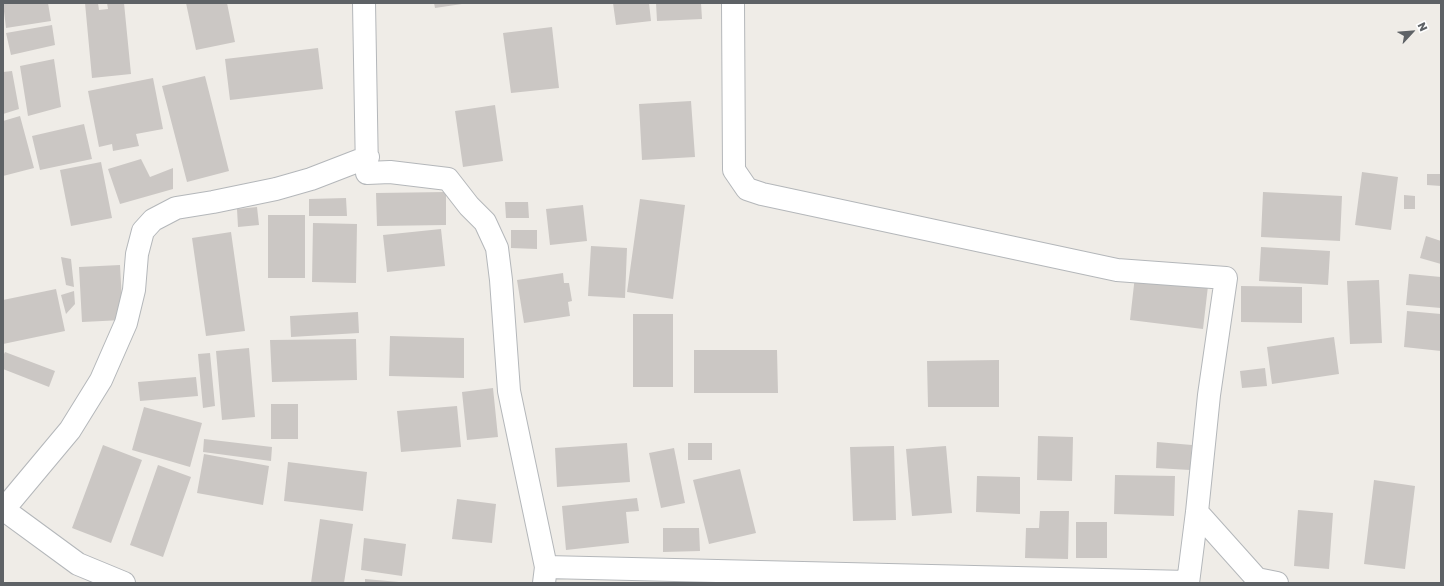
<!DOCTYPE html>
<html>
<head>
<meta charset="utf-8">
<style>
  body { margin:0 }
  #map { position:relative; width:1444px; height:586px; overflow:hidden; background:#efece7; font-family:"Golos Text",sans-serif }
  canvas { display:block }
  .frame { position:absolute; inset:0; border:4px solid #5e6266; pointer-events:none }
  .north { position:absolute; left:1392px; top:12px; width:40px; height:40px; -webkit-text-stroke:3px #fff; paint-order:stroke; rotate:64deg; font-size:11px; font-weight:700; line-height:16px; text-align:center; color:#5e6266 }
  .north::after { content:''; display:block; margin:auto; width:14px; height:18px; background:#5e6266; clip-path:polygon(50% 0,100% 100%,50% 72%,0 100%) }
</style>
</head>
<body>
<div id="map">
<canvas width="1444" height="586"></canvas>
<div class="frame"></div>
<div class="north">N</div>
</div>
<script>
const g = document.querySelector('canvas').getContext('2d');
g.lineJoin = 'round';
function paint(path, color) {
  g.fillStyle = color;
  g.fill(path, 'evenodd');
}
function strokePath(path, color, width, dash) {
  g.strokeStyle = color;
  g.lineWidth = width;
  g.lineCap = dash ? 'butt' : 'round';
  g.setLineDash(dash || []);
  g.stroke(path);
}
const building = new Path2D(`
  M3,3h45l3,18 -45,7z
  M85,3h13l1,7 9,-1 -1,-6h17l7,71 -39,4z
  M186,3h41l8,39 -39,8z
  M434,3h28v1l-27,4z
  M613,3h36l2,18 -35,4z
  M656,3h45l1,16 -45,2z
  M52,25l3,20 -44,10 -5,-22z
  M552,27l7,61 -48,5 -8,-60z
  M318,48l5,41 -93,11 -5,-41z
  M54,59l7,48 -33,9 -8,-50z
  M12,71l7,38 -16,5v-42z
  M205,76l24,95 -42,11 -25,-96z
  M153,78l10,51 -27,5 3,12 -26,5 -1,-7 -13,3 -11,-56z
  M691,101l4,56 -53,3 -3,-56z
  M495,105l8,56 -40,6 -8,-56z
  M20,116l14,52 -31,8v-55z
  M84,124l8,35 -52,11 -8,-34z
  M141,159l9,18 23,-9v21l-53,15 -12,-35z
  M101,162l11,56 -41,8 -11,-56z
  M1362,172l36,5 -7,53 -36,-5z
  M1427,174h14v12l-14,-1z
  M446,192v33l-69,1 -1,-33z
  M1263,192l79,4 -2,45 -79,-4z
  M1404,195l11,1v13h-11z
  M346,198l1,18h-38v-17z
  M640,199l45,6 -12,94 -46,-7z
  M505,202h23l1,16h-23z
  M583,205l4,36 -37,4 -4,-36z
  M257,207l2,18 -21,2 -1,-18z
  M268,215h37v63h-37z
  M313,223l44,1 -1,59 -44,-1z
  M441,229l4,37 -58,6 -4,-37z
  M511,230h26v19l-26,-1z
  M231,232l14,99 -39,5 -14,-98z
  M1426,236l15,5v23l-21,-6z
  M591,246l36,2 -2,50 -37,-2z
  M1261,247l69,4 -2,34 -69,-4z
  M61,257l10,2 3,28 -8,-2z
  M120,265l3,55 -41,2 -3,-55z
  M563,273l1,10h5l3,18 -4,1 2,14 -46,7 -7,-43z
  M1409,274l32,3v31l-35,-3z
  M1135,276l73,10 -5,43 -73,-9z
  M1379,280l3,63 -32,1 -3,-63z
  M1241,286l61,1v36l-61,-1z
  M56,289l9,42 -62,13v-44z
  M74,291l1,13 -9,10 -5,-19z
  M1407,311l34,3v37l-37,-4z
  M358,312l1,21 -68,4 -1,-21z
  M633,314h40v73h-40z
  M390,336l74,2v40l-75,-2z
  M1334,337l5,37 -67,10 -5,-37z
  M356,339l1,41 -85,2 -2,-42z
  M249,348l6,69 -33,3 -6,-69z
  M694,350h83l1,43h-84z
  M5,352l50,19 -6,16 -46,-18v-13z
  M210,353l5,53 -12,2 -5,-54z
  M999,360v47h-71l-1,-46z
  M1265,368l2,18 -25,2 -2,-17z
  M196,377l2,19 -58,5 -2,-19z
  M493,388l5,49 -31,3 -5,-48z
  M271,404h27v35h-27z
  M457,406l4,41 -60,5 -4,-41z
  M144,407l58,16 -12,44 -58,-17z
  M1038,436l35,1 -1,44 -35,-1z
  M204,439l68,8 -1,14 -68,-9z
  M1157,442l35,3 -2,25 -34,-2z
  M627,443l3,39 -73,5 -2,-39z
  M688,443h24v17h-24z
  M103,445l39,15 -31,83 -39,-15z
  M894,446l2,74 -43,1 -3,-74z
  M946,446l6,67 -40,3 -6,-67z
  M674,448l11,55 -24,5 -12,-55z
  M204,454l65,12 -6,39 -66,-12z
  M288,462l79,10 -4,39 -79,-10z
  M158,465l33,12 -28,80 -33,-12z
  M740,469l16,64 -47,11 -16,-64z
  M1115,475l60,1 -1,40 -60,-2z
  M977,476l43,1v37l-44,-2z
  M1374,480l41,6 -10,83 -41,-5z
  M637,498l2,13 -13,1 3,31 -63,7 -4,-44z
  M457,499l39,5 -4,39 -40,-4z
  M1298,510l35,3 -4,56 -35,-3z
  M1040,511h29l-1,48 -43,-1 1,-30h13z
  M320,519l33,5 -9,59h-33z
  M1076,522h31v36h-31z
  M663,528h36l1,23 -37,1z
  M364,538l42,6 -4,32 -41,-6z
  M365,579l34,3v1h-34z
  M683,579h49v4h-49z`);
const street = new Path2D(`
  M364,3l3,170 23,-1 58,7 21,27 16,16 12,26 4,32 8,111 37,176 -2,16
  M733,3l1,167 13,19 15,5 355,76 109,8 -17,117 -12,117 -9,71
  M3,509l75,55 46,19
  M4,509l66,-79 31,-50 25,-57 8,-33 3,-36 6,-23 10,-11 23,-12 37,-6 63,-13 35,-10 57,-22
  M1197,512l60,67 20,4
  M546,567l642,15`);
paint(building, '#cbc7c4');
strokePath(street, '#b4b7ba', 24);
strokePath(street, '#fff', 22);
</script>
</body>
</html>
